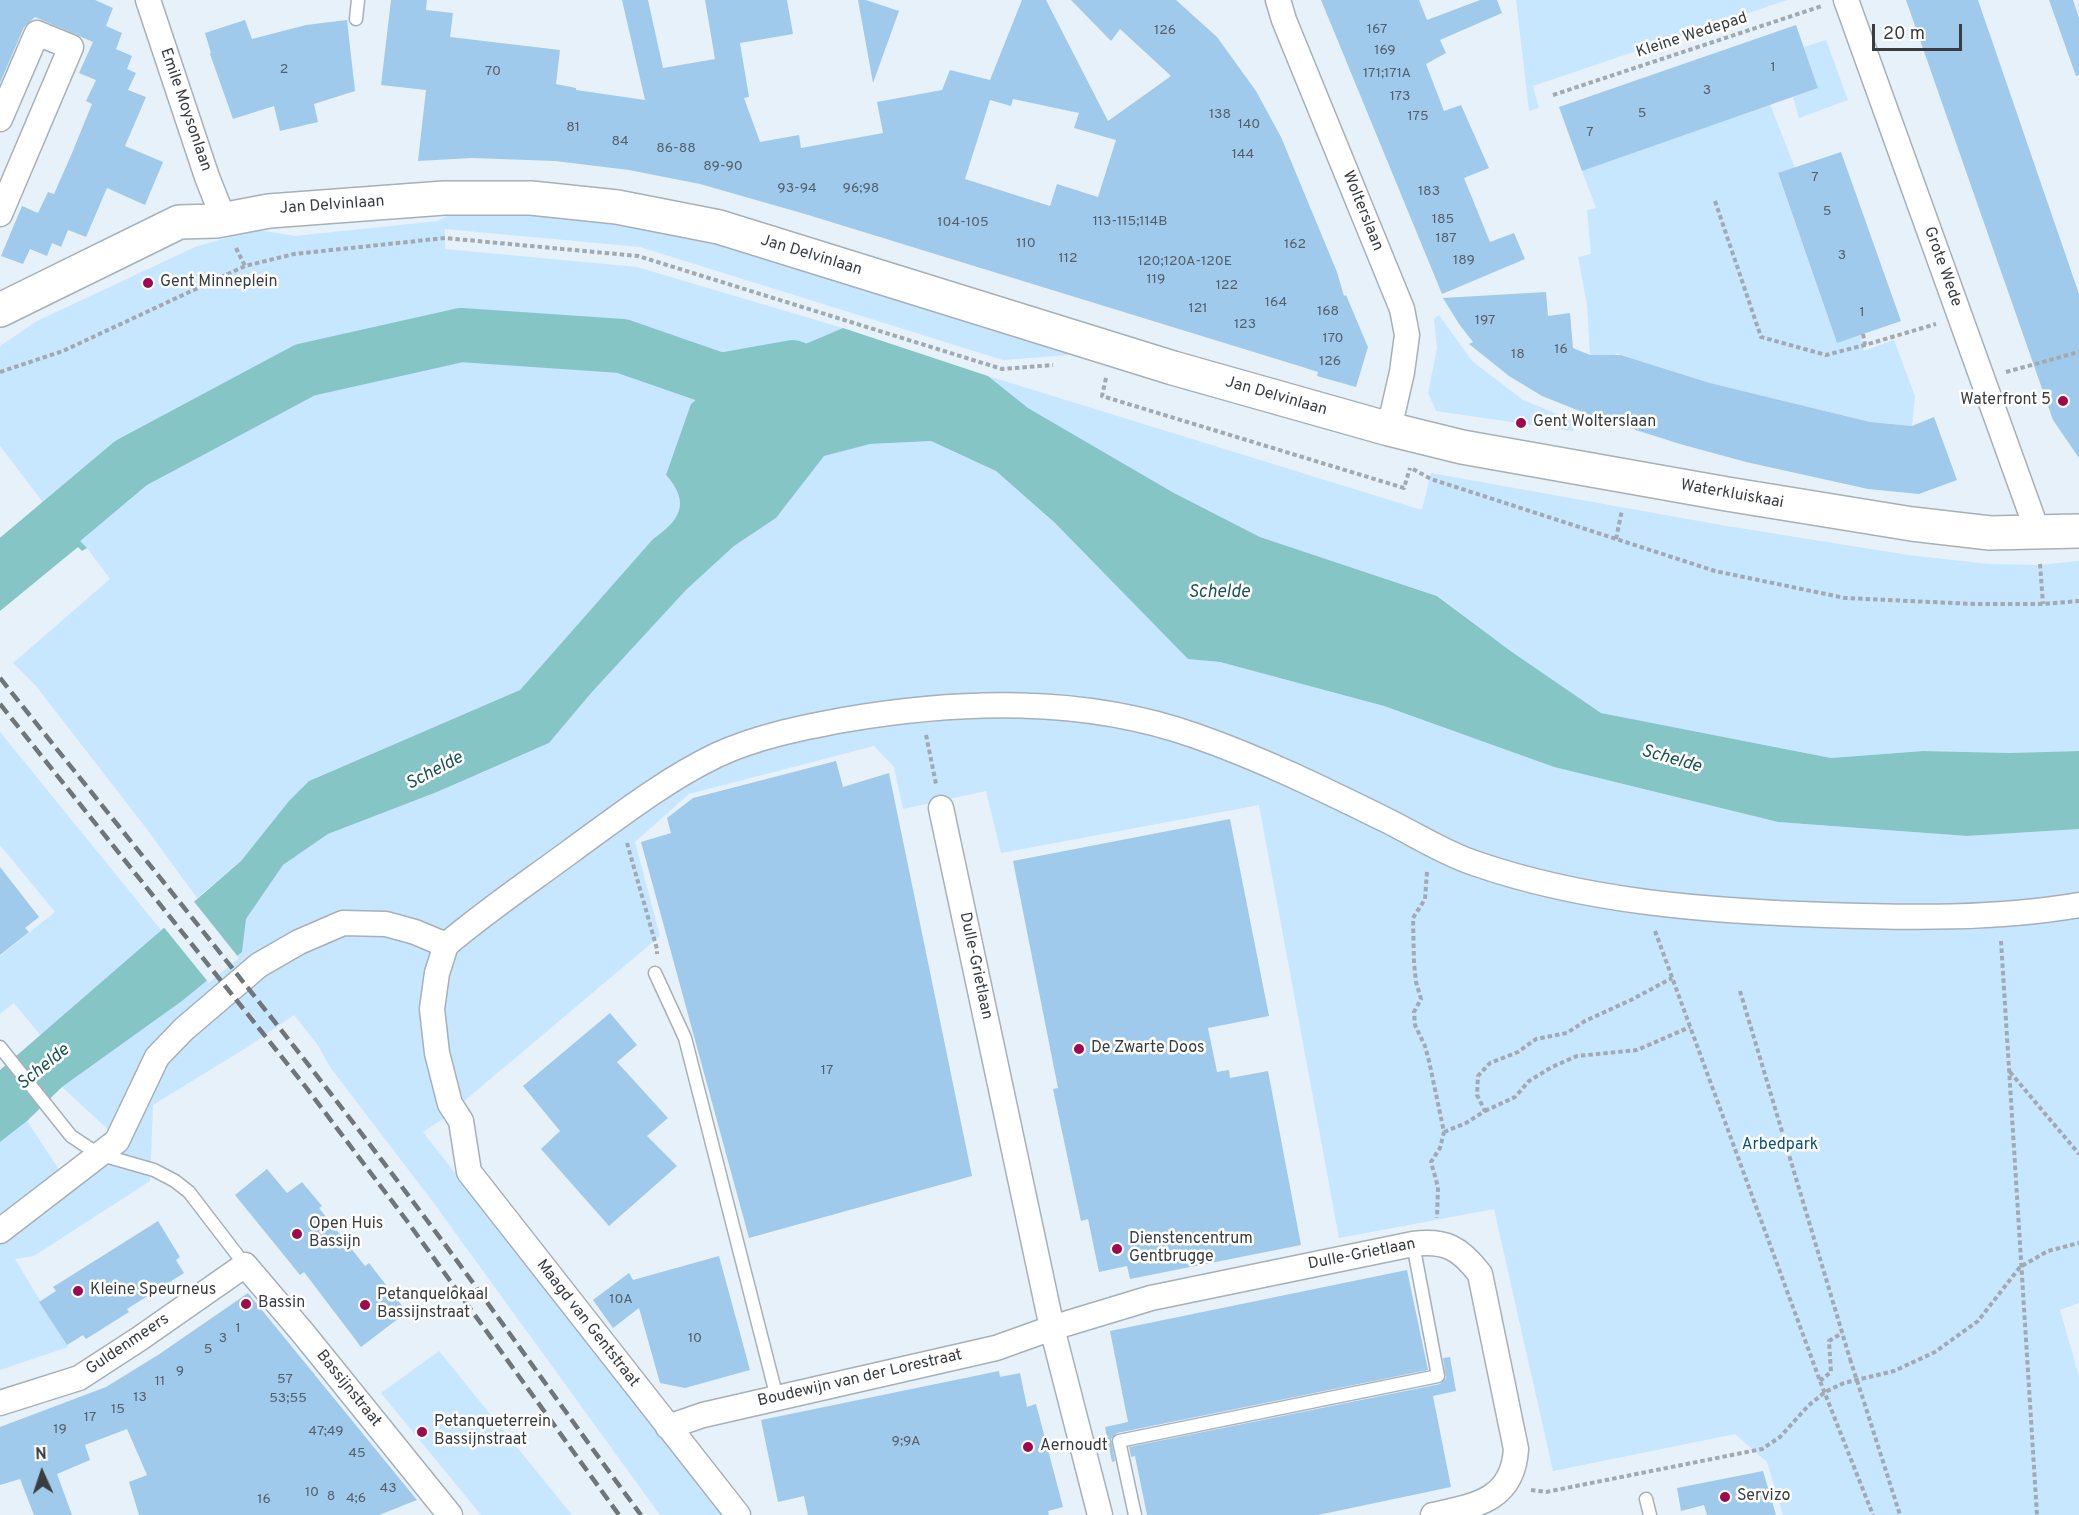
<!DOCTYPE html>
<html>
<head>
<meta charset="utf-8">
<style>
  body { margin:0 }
  #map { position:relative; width:2079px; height:1515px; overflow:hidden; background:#e7f1f9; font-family:Overpass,sans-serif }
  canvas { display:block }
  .north { position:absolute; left:12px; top:1443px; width:60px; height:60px; -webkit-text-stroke:4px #fff; paint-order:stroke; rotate:357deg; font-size:16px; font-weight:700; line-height:24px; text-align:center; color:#393d40 }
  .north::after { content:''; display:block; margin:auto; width:21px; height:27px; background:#393d40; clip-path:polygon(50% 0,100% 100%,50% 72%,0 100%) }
  .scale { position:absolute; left:1872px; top:24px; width:90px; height:27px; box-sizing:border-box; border:3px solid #393d40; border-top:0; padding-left:8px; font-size:18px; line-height:21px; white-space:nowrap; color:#393d40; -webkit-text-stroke:4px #fff; paint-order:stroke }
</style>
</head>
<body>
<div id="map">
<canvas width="2079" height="1515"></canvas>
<div class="north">N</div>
<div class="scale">20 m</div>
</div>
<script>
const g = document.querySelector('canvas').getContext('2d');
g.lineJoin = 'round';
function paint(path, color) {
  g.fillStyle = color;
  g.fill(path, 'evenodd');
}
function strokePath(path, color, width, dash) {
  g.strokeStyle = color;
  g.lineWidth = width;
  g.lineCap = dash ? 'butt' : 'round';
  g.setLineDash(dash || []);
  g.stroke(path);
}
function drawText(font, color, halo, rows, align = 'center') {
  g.font = font + ' Overpass,sans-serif';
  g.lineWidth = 5;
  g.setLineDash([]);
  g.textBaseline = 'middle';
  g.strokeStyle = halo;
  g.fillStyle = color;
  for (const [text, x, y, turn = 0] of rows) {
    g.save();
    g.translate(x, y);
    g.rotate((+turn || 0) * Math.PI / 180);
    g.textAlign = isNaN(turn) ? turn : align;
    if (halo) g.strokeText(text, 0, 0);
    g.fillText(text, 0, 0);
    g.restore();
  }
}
const green = new Path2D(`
  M1516,0h271l-254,86 6,22 -10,3z
  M1826,40l22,60 -49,18 -6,-21 25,-9 -14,-41z
  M1770,104l25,64 -17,6 59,169 23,-8 4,16 30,-11 21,56 -3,30 -42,-4 -160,-39 -94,-30 -4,13 -22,-11 -3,-51 -9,-47 13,-3 -4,-44 9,-2 -14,-37z
  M452,213h78l85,9 100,20 366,112 -78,6 -363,-113 -195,-18v20l192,18 206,61 -123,52 -54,95c25,28 14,45 -13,64l-133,151 -211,91 -20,21 -48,59 -44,37 -51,-70 -110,-142 -23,-23 97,-84 -23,-31 -45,-47 -42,-55v-100l37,-25 158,-74 41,-12 22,-5 37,6 143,-15z
  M1439,315l33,46 51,39 54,22 -4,9 -137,-20 -8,-18 9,-45 -3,-29z
  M988,376l434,134 9,-37 290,52 187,30 80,9 51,1 40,-4v190l-70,2 -86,-2 -92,7 -230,-45 -89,-61 -74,-56 -178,-59 -86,-44 -146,-85z
  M931,441l65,30 59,52 134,136 31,3 164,44 170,61 224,55 189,14 112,-7v474l-19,7 19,66v139h-296l-16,-53 -32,-28 -182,37 -59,-262 -155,29 -80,-433 -258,48 -15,-62 -83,18 -9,-42 -20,-21 -185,48 -54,48 25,94 -216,182 -21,14 298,383h-61l-227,-313 -103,-135 -13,-23 -23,-29 -45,31 -96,59 -3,76 -116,75 -19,3 53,88 -68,23v-228l27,-21 35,53 51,-40 -51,-47 120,-86 60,-49 4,-33 37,-54 45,-31 109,-42 112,-49 43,-51 94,-102 48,-44 42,-28 48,-63 46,-11z
  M0,732l161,198 -120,106 -27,-33 -14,11v-58l55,-44 -55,-67z
  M439,1351l133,164h-91l-100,-122z`);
const water = new Path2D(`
  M843,328l145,48 40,32 146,85 86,44 177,59 75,56 89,61 230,45 92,-7 86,2 70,-2v78l-112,7 -189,-14 -224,-55 -170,-61 -164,-44 -32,-3 -133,-136 -59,-52 -65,-30 -61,3 -46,12 -48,62 -42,28 -48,44 -94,102 -43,51 -112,49 -109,42 -45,31 -37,54 -4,33 -60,49 -120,86 -35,34 -27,21v-72l241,-209 48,-60 20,-20 211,-91 133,-151c27,-19 38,-36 13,-64l25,-71 29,-24z
  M42,502l45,46 -5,3 -4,-4 -78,64v-73l41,-33z`);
const pier = new Path2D(`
  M192,899l47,59 -30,25 -47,-58z`);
const river = new Path2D(`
  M0,573l131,-110 174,-93 156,-35 161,11 98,34 73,-13`);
const building = new Path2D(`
  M0,0h95l18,8 -7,18 16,7 -6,16 16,7 -5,13 9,4 -8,17 18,7 -21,49 38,16 -18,43 -38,-17 -21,49 -18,-7 -7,17 -9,-4 -5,13 -17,-7 -7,15 -22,-8 21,-50 16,7 10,-21 6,2 18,-41 20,-49 -6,-3 10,-21 -17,-7 14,-31 -58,-25 -11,10 -24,56z
  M391,0h36l-1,10 27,3 -3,24 110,13 -4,34 20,4v2l69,10 -23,-100h26l15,68 52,-9 -10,-59h82l6,34 -53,9 9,54 -5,1 16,44 39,-7 2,13 82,-15 -6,-31 65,-12 8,-20 40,10 32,-80h24l62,121 63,-45 -51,-47 -9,12 -40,-41h105l41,37 39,54 25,46 56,135 7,24 2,-1 22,52 -12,40 -39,-11 1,-4 -22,-7 -491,-151 -105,-30 -71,-14 -74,-9 -83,-3 -54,3 8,-71 -45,-5zM1013,99l66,14 -5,15 42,12 -18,57 -41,-13 -7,22 -85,-27 25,-79 21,6z
  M858,0h8l33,11 -26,72z
  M1321,0h98l8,20 53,-20h17l5,13 -62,27 6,13 -20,11 18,47 17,-6 28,63 -25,10 26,64 24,-9 11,26 -83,35z
  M1906,0h72l101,294v164l-26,-38z
  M2049,0h24l6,18v57l-3,1z
  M245,20l7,19 54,-14 41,-5 8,71 -41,13 4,18 -38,9 -6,-25 -41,13 -23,-65 1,-1 -6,-20z
  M1796,25l22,63 -236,83 -23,-64z
  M1841,152l60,169 -64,22 -59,-170z
  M1546,292l2,24 22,-3 3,35 17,7h31l89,28 160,39 42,4 22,-9 23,63 -38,14 -51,-5 -122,-27 -66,-18 -88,-28 -50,-20 -33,-20 -40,-32 4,-2 -14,-18 -16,-26z
  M836,761l7,26 46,-14 83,403 -223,62 -108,-396 30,-9 -4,-15 26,-20z
  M1230,819l39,197 -61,12 9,44 12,-2 1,8 38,-7 33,174 -171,34 -3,-13 -28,6 -11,-53 -7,2 -28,-132 5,-1 -45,-227z
  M0,867l39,50 -14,11 4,4 -29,23z
  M610,1013l27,32 -20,17 51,56 -21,18 30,30 -68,60 -68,-77 19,-18 -37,-45z
  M267,1169l20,24 15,-11 20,24 -3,2 46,58 4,-3 38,49 -46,35 -57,-75 -4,3 -65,-80z
  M158,1221l22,36 -4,3 8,13 -57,36 2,3 -43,27 -3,-4 -16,10 -28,-43 17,-11 -3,-4z
  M719,1256l31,114 -65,18 -25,-5 -21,-75 -26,20 -20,-28 36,-27 4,7z
  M1407,1270l21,100 -311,63 -6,6 4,22 -3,1 -7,-35 23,-5 -18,-91z
  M248,1293l169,207 -38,15h-240l-10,-33 18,-7 -20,-46 -42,16 5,15 -33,14 15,41h-38l-14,-36 -20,6v-58l106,-40 52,-32z
  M1450,1357l6,34 -23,5 18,91 -133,28h-171l-12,-59 -4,1 -2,-10 311,-63 6,-6 -3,-20z
  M999,1371l1,6 20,-4 7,34 9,-3 27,103 -15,4 1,4h-241l-4,-19 -26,6 -17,-82z
  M1763,1471l13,44h-69l-3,-10 -23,6 -4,-23z`);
const path = new Path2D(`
  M1553,95l269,-89
  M1715,201l46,136 65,18 39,-10
  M236,248l9,18
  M1863,334l2,11 71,-21
  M0,372l63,-21 182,-85 49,-12 151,-16 193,18 364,113 51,-4
  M2006,372l73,-20
  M1106,378l-4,18 302,92 6,-20
  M1413,469l18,10 284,92 130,27 129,6h69l36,-3
  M1616,539l6,-29
  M2040,564l3,40
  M926,735l10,49
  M627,843l30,106v5
  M1427,872l-2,27 -12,19 1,45 2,19 5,17 -7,13 1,13 10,21 4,15 15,71 -4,16 -9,14 7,25 -1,31
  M1655,931l165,450 53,134
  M2001,941l36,574
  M1740,991l110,368
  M2010,1072l69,82
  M1485,1111l30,-14 14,-16 23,-14 25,-11 60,-6 53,-23
  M1444,1132l22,-9 19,-12 -8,-16 1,-19 12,-13 28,-11 18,-13 31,-6 18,-12 46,-21 41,-22
  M1820,1381l11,-9 -2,-31 13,-8
  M1864,1402l36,113
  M1531,1490l15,2 216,-43 18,-12 28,-31 17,-14 19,-9 50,-12 41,-19 43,-31 42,-54 28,-16 31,-8`);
const lane = new Path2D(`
  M356,19l2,-19
  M655,973l30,65 92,360
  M0,1047l71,89 27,18 56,16 21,11 14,11 56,73
  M1646,1499l4,16
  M1135,1515l-16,-74 319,-65 -25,-132`);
const street = new Path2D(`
  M148,0l59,177 17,43
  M1278,0l6,20 118,289 5,26 -5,37 -13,57
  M1846,0l192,533
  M0,119l37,-86 34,14 -71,167
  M941,808l111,520 48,187
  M446,945l-9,28 -5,36 5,44 13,51 11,17 8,51 269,343
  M0,1231l117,-90 40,-84 27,-28 75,-64 40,-23 44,-19 43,1 29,8 31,13c40,-34 83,-63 125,-94 47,-34 94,-71 146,-96 39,-18 83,-27 126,-35 117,-20 240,-24 353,16 66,23 129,54 192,85 28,14 56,32 86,42 112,39 234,48 352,52 84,3 170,4 253,-10
  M0,1403l79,-25 60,-39 106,-74 58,68 147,182
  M668,1427l35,-12 293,-67 56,-20 99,-30 262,-54c33,-4 47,4 67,30l36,175c-3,52 -42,57 -83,66`);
const secondary = new Path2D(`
  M0,310l179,-88 37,-1 53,-10 175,-13h87l86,9 102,20 454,141 216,61 73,18 265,47 185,30 78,9 89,-2`);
const rail = new Path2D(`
  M0,678c141,177 285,352 420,533 75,100 146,203 221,304
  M0,704l305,382 102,135 212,294`);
const pathBridge = new Path2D(`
  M1850,1359l14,43`);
const markers = [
  [148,283,6,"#9f084e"],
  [2063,401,6,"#9f084e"],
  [1521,423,6,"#9f084e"],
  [1079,1049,6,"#9f084e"],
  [297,1234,6,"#9f084e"],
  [1117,1249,6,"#9f084e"],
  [78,1291,6,"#9f084e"],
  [246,1304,6,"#9f084e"],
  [365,1305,6,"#9f084e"],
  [422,1432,6,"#9f084e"],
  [1028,1447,6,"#9f084e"],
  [1725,1497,6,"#9f084e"]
];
const numberNames = [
  ["167",1377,30],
  ["126",1165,31],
  ["169",1385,51],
  ["1",1773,68],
  ["2",284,70],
  ["70",493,72],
  ["171;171A",1387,74],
  ["3",1707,91],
  ["173",1400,97],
  ["5",1642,114],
  ["138",1220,115],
  ["175",1418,117],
  ["140",1249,125],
  ["81",573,128],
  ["7",1590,133],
  ["84",620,142],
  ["86-88",676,149],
  ["144",1243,155],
  ["89-90",723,167],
  ["7",1815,178],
  ["93-94",797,189],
  ["96;98",861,189],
  ["183",1429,192],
  ["5",1827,212],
  ["185",1443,220],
  ["113-115;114B",1130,222],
  ["104-105",963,223],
  ["187",1446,239],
  ["110",1026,244],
  ["162",1295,245],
  ["3",1842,256],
  ["112",1068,259],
  ["189",1464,261],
  ["120;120A-120E",1185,262],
  ["119",1156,280],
  ["122",1227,286],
  ["164",1276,303],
  ["121",1198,309],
  ["168",1328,312],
  ["1",1862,313],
  ["197",1485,321],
  ["123",1245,325],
  ["170",1333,339],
  ["16",1561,350],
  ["18",1518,355],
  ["126",1330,362],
  ["17",827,1071],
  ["10A",621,1300],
  ["1",238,1329],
  ["3",223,1339],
  ["10",695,1339],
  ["5",208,1350],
  ["9",180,1372],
  ["57",285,1380],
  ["11",160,1382],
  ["13",140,1398],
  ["53;55",288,1399],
  ["15",118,1410],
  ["17",90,1418],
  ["19",60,1430],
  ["47;49",326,1432],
  ["9;9A",906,1442],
  ["45",357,1454],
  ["43",388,1489],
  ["10",312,1493],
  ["8",331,1497],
  ["4;6",356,1499],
  ["16",264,1500]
];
const streetNames = [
  ["Kleine Wedepad",1692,36,-18],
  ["Emile Moysonlaan",185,110,71],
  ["Jan Delvinlaan",332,206,-4],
  ["Wolterslaan",1362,211,68],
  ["Jan Delvinlaan",811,256,17],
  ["Grote Wede",1942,267,70],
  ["Jan Delvinlaan",1276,397,16],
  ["Waterkluiskaai",1732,495,10],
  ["Dulle-Grietlaan",975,966,78],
  ["Dulle-Grietlaan",1362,1255,-11],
  ["Maagd van Gentstraat",587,1324,52],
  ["Guldenmeers",128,1345,-34],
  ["Boudewijn van der Lorestraat",860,1379,-13],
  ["Bassijnstraat",348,1389,51]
];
const poiNames = [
  ["Gent Minneplein",160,283],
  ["Waterfront 5",2051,401,"right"],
  ["Gent Wolterslaan",1533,423],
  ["De Zwarte Doos",1091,1049],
  ["Open Huis",309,1225],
  ["Bassijn",309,1243],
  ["Dienstencentrum",1129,1240],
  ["Gentbrugge",1129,1258],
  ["Kleine Speurneus",90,1291],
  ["Petanquelokaal",377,1296],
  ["Bassijnstraat",377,1314],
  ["Bassin",258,1304],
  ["Petanqueterrein",434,1423],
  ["Bassijnstraat",434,1441],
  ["Aernoudt",1040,1447],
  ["Servizo",1737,1497]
];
const parkNames = [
  ["Arbedpark",1780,1146]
];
const waterNames = [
  ["Schelde",1219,593],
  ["Schelde",1671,760,16],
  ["Schelde",435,772,-28],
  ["Schelde",44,1068,-39]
];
paint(green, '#c7e6ff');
paint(water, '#86c5c6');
paint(pier, '#e7f1f9');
strokePath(river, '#86c5c6', 54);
paint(building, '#a0caeb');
strokePath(lane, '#a6b0b7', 15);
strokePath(street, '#a6b0b7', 27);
strokePath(secondary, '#a6b0b7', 36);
strokePath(path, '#a2aab0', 4, [4.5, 3]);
strokePath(lane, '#fff', 12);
strokePath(street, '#fff', 24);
strokePath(secondary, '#fff', 33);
strokePath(rail, '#6f7579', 4.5, [12, 6]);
strokePath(pathBridge, '#a2aab0', 4, [4.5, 3]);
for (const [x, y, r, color] of markers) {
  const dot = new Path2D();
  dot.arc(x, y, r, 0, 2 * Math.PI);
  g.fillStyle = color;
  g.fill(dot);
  strokePath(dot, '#fff', 2);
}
drawText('14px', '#53606b', null, numberNames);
drawText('16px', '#393d40', '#fff', streetNames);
drawText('16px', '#393d40', '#fff', poiNames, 'left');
drawText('16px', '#0c537c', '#fff', parkNames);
drawText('italic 18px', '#1d5355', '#fff', waterNames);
</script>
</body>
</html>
